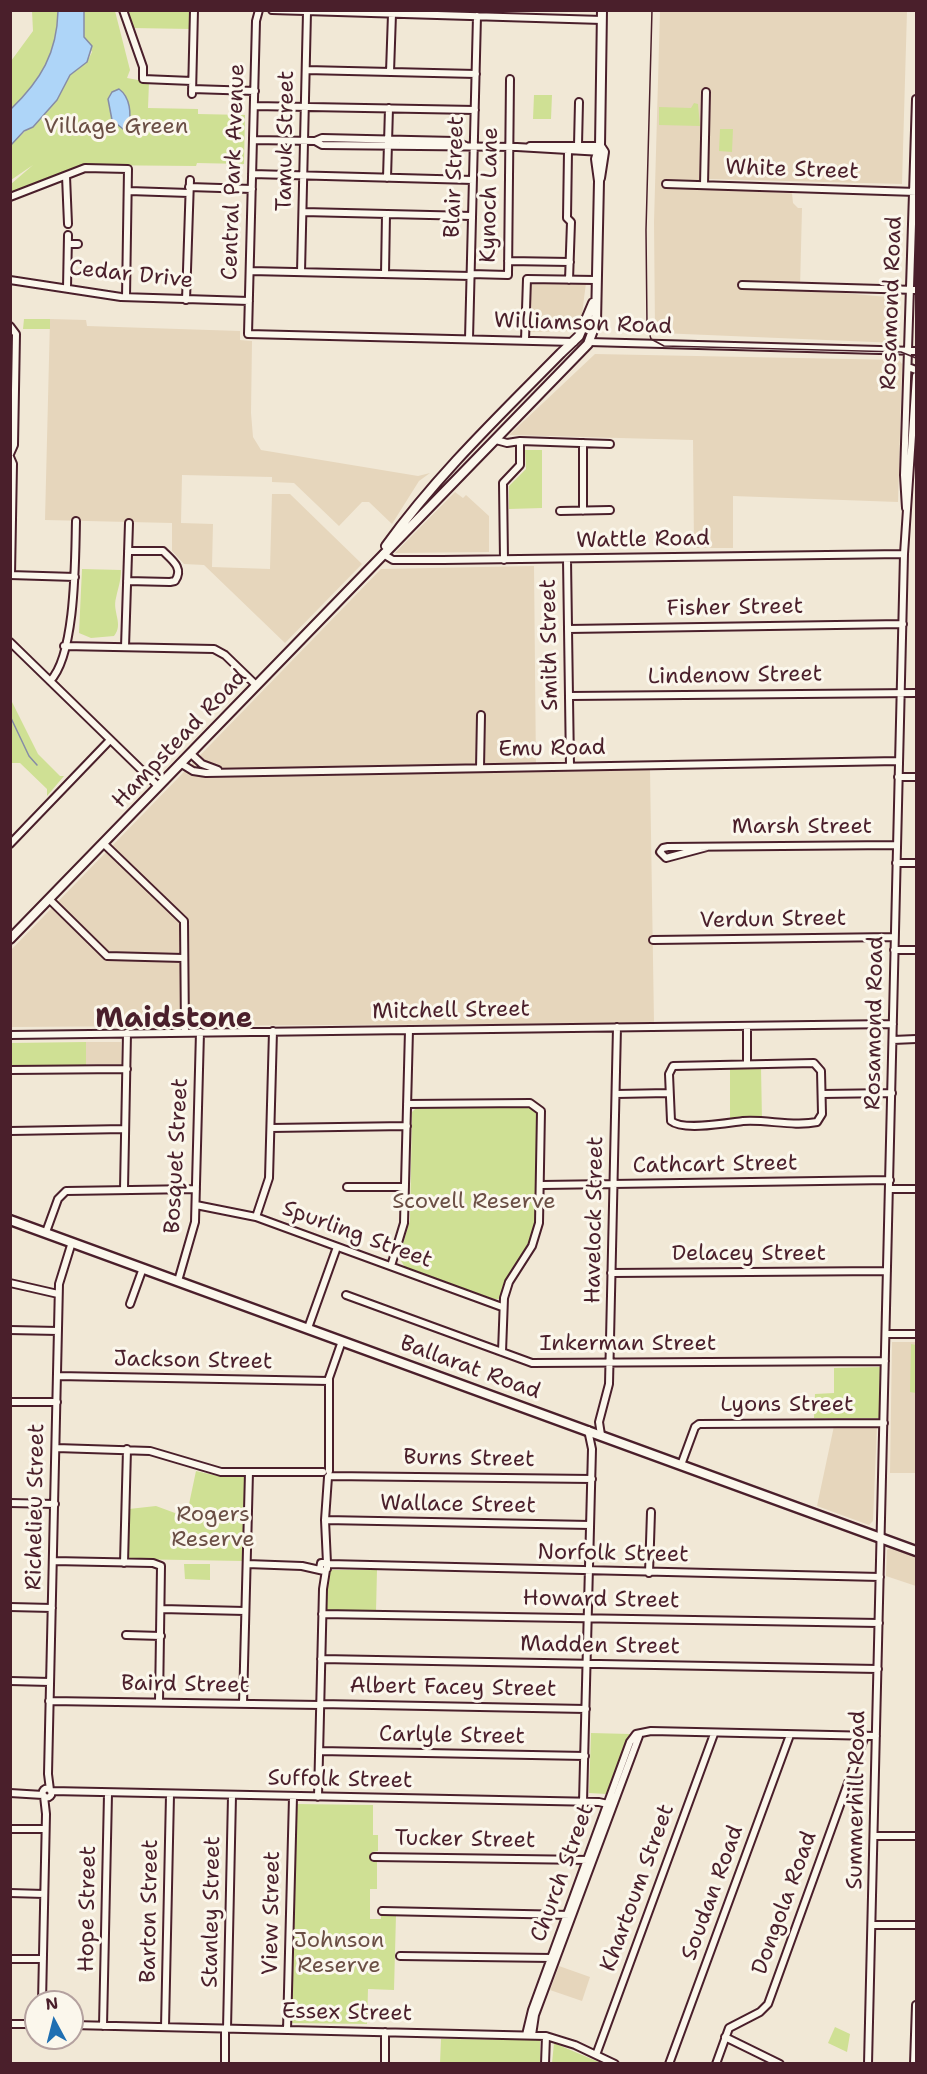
<!DOCTYPE html>
<html>
<head>
<meta charset="utf-8">
<style>
  body { margin:0 }
  #map { position:relative; width:927px; height:2074px; overflow:hidden; background:#f1e8d6; font-family:"Shantell Sans",sans-serif }
  canvas { display:block }
  .frame { position:absolute; inset:0; border:12px solid #4a1f2b; pointer-events:none }
  .north { position:absolute; left:24px; top:1990px; width:60px; height:60px; box-sizing:border-box; background:#fbf7ec; border:2px solid #b4a19f; border-radius:50%; rotate:353deg; font-size:16px; font-weight:700; line-height:24px; text-align:center; color:#4a1f2b }
  .north::after { content:''; display:block; margin:auto; width:21px; height:27px; background:#1f6fb2; clip-path:polygon(50% 0,100% 100%,50% 72%,0 100%) }
</style>
</head>
<body>
<div id="map">
<canvas width="927" height="2074"></canvas>
<div class="frame"></div>
<div class="north">N</div>
</div>
<script>
const g = document.querySelector('canvas').getContext('2d');
g.lineJoin = 'round';
function paint(path, color) {
  g.fillStyle = color;
  g.fill(path, 'evenodd');
}
function strokePath(path, color, width, dash) {
  g.strokeStyle = color;
  g.lineWidth = width;
  g.lineCap = dash ? 'butt' : 'round';
  g.setLineDash(dash || []);
  g.stroke(path);
}
function drawText(font, color, halo, rows, align = 'center') {
  g.font = font + ' "Shantell Sans",sans-serif';
  g.lineWidth = 6;
  g.setLineDash([]);
  g.textBaseline = 'middle';
  g.strokeStyle = halo;
  g.fillStyle = color;
  for (const [text, x, y, turn = 0] of rows) {
    g.save();
    g.translate(x, y);
    g.rotate((+turn || 0) * Math.PI / 180);
    g.textAlign = isNaN(turn) ? turn : align;
    if (halo) g.strokeText(text, 0, 0);
    g.fillText(text, 0, 0);
    g.restore();
  }
}
const built = new Path2D(`
  M660,11h247l-5,173 -194,-5v10l84,4 1,10 5,5h4l-2,81 98,9 -1,45 -237,-10 -5,-4 -1,-107z
  M528,281l58,2 -4,31 -10,17 -46,1z
  M50,319l36,1 1,6 153,5v9l12,1 -1,72 2,24 8,13 157,26 12,-3 -11,8 -27,43 -23,-22h-7l-23,24 -45,-43 -22,-1v-5l-90,-2 -1,48 32,1 -1,43 58,2 2,-75h18l72,70 -77,79 -81,-78 -20,-1 -12,-13v-28l-127,-3z
  M595,354l304,6 3,4 -4,138 -165,-6v52h-39l-1,-108 -184,-5z
  M455,492l8,6 3,-3 23,21v36l-94,1z
  M534,566l2,204h114l4,253 -643,4 -1,-76 371,-382z
  M86,1042h35v22h-35z
  M892,1342h24v131h-26z
  M877,1425l-4,96 -4,4 -52,-19 17,-80z
  M891,1547l25,10v29l-30,-10 1,-26z
  M559,1966l31,11 -8,24 -32,-11z`);
const green = new Path2D(`
  M32,11h26c-1,42 -17,69 -47,98v-48l22,-30z
  M84,11h31l15,59 -3,8 22,4 -1,26 50,1v5l47,1 -1,49 -47,-1 -1,3 -111,-1 -74,27v-8l22,-19 -22,15v-35l46,-45 13,-25 17,-13 5,-10 -8,-15z
  M126,11h65v18l-59,-1z
  M534,95h18l-1,24h-18z
  M694,103l4,1 2,22 -41,-1v-18l32,1z
  M720,129h13l-1,23 -13,-1z
  M24,319h26v10h-27z
  M525,450h17v58l-33,1v-23l17,-17z
  M82,569l39,1c0,11 -3,18 -5,28 -4,14 8,26 -2,38l-23,2 -12,-5z
  M11,700l27,54 22,22h4l-17,20v-7l-27,-26h-9z
  M86,1042v25h-75l-1,-24z
  M761,1067l1,54h-32v-53z
  M528,1106l11,8 -3,109 -8,25 -18,27 -11,24 -9,1 -85,-33 -6,-9 11,-38 2,-108 4,-4z
  M911,1344l5,1v48l-6,-1z
  M880,1367l-1,51h-65l1,-24 19,-1v-25z
  M196,1471l22,5 27,1 -2,84 -115,-2 1,-50 27,-3 19,7 13,-4z
  M184,1564h26v16l-25,-1z
  M328,1570h49l-1,42 -49,-1z
  M591,1733l39,1 -24,60 -17,-1z
  M297,1804l76,1v30h5v16l-6,1v10h5v27h-7v30h11v-4h15l-2,75 -26,-1 -1,35 -76,-1z
  M835,2027l15,7 -3,18 -19,-9z
  M441,2039l99,1v23h-100z
  M554,2043l47,20h-49z`);
const water = new Path2D(`
  M58,11h26v26l8,9 -5,16 -17,13 -13,25 -24,27 -9,4 -13,14v-36c30,-29 46,-56 47,-98z
  M119,89c11,8 13,25 9,38l-5,2 -11,-9 -4,-21 4,-7z`);
const stream = new Path2D(`
  M10,716l19,40 8,9`);
const minor = new Path2D(`
  M123,10l20,57v12l49,2
  M259,10l-3,11 -8,313 326,8
  M272,10l330,10
  M306,70l170,4
  M390,72l2,-58
  M192,89l63,2
  M192,94l2,-84
  M254,106l221,4
  M253,140l62,1 7,4 195,2 85,5
  M315,141l7,-3 133,3 11,5
  M578,145l1,-43
  M530,146h70
  M568,151l-1,67 4,4 -2,58
  M252,174l221,6
  M66,176l2,48
  M387,178l2,-70
  M666,184l250,8
  M704,185l2,-93
  M189,187l63,2
  M129,191l60,2
  M10,197l75,-29 43,1 -2,128
  M303,212l169,4
  M68,244h10
  M508,261l62,1
  M250,271l221,5
  M301,272l6,-260
  M385,274l1,-60
  M471,274l37,1 2,-196
  M10,280l111,17 128,4
  M742,285l174,5
  M67,288l1,-53
  M186,300l4,-120
  M10,326l6,8 -2,111 -4,9
  M469,339l8,-323
  M525,340l2,-61 68,1
  M589,342l327,9
  M908,367l8,3
  M496,440l11,3 13,-2 90,3
  M583,443v68
  M10,457l3,7 -2,111
  M906,508l-2,-33 12,-376
  M560,511l50,-1
  M383,554l10,6h50l461,-6
  M567,559l3,207
  M504,560l-1,-77 17,-18v-24
  M10,575l65,2
  M127,581l43,1 5,-1c9,-13 -3,-21 -12,-30h-35
  M568,629l335,-5
  M10,642l148,144
  M64,646l150,3 11,6 31,30
  M125,647l4,-124
  M50,681c26,-26 25,-123 26,-160
  M569,696l347,-3
  M190,753l12,11 16,6
  M180,763l13,8 13,2 693,-12
  M480,768l1,-53
  M898,777h18
  M10,844l100,-104
  M104,844l80,77 1,111
  M707,847l-41,11 -6,-6 3,-4 5,-1 228,-2
  M896,863h20
  M49,899l58,57 76,2
  M653,940l241,-3
  M894,950h22
  M10,1035l883,-11
  M893,1040l23,-1
  M814,1063l7,8 1,43 -5,8c-24,5 -51,-3 -74,-1 -16,2 -60,10 -72,0l-2,-47 4,-8z
  M747,1064v-38
  M10,1070l117,-1
  M616,1094l53,-1
  M822,1094l70,-1
  M407,1104l123,-1 11,8 -2,112 -7,23 -23,36 -5,16 -2,54
  M271,1128l136,-2
  M10,1131l115,-2
  M542,1185l348,-5
  M347,1187h58
  M124,1189l3,-156
  M890,1189h26
  M196,1205l60,12 246,90
  M256,1217l13,-39 4,-147
  M46,1232l12,-33 8,-8 130,-2
  M391,1266l13,-43 5,-193
  M611,1273l276,-2
  M178,1281l17,-59 5,-190
  M10,1283l48,11
  M346,1295l186,68 353,-2
  M130,1304l13,-36
  M308,1328l29,-81
  M10,1330l48,1
  M886,1334h30
  M57,1376l272,5
  M10,1402h47
  M601,1435l-2,-13 10,-38 8,-357
  M56,1448l94,3 71,21h102
  M681,1465l14,-38 4,-3 185,-1
  M329,1471v-93l13,-37
  M329,1476l263,3
  M10,1503l45,1
  M325,1520l265,5
  M53,1561l100,2 8,3 -2,136
  M124,1563l3,-114
  M327,1563l-2,-43 3,-43
  M247,1564l55,2 22,5 3,-2v-6h-6l-1,6
  M328,1564l552,13
  M649,1573l2,-61
  M10,1607l42,1
  M161,1609l84,2
  M322,1614l557,9
  M126,1635l35,1
  M321,1659l557,10
  M10,1681l40,1
  M49,1701l271,4
  M243,1704l6,-232
  M320,1704l266,5
  M319,1751l266,5
  M42.5 1793a4.5 4.5 0 1 1 9 0a4.5 4.5 0 1 1-9 0Z
  M50,1790l-2,-16 11,-490 13,-42
  M51,1791l548,11 13,3
  M10,1793l33,2
  M318,1797l5,-208 3,-19
  M583,1802l9,-353 -4,-19
  M10,1829h35
  M874,1836h42
  M374,1857l215,3
  M10,1893l34,1
  M382,1911l188,4
  M872,1925h44
  M400,1956l152,2
  M10,1959h33
  M42,2002l4,-188 -2,-18
  M10,2024h26
  M72,2025l474,11 29,9 40,19
  M103,2026l5,-232
  M165,2027l5,-232
  M227,2029l5,-233
  M287,2030l6,-233
  M526,2035l6,-25 98,-268 6,-8 15,-3 225,5
  M532,2035l3,-20 104,-279
  M725,2037l55,27
  M596,2055l118,-321
  M225,2064v-35
  M385,2064v-32
  M545,2064l1,-28
  M669,2064l121,-329
  M716,2064l13,-36 31,-16 8,-8 97,-268
  M868,2064l36,-1510 12,-178
  M914,2064l2,-59`);
const major = new Path2D(`
  M600,178l4,-26 -4,-6
  M386,546c51,-71 114,-131 175,-193l18,-17 14,-33
  M10,939l578,-595 8,-22 3,-141 -3,-22 4,-13 2,-136`);
const highway = new Path2D(`
  M10,1220l906,331`);
const tram = new Path2D(`
  M652,10l-6,220 1,95 4,14 13,7 237,6 15,6
  M916,582v76`);
const parkNames = [
  ["Village Green",116,127],
  ["Scovell Reserve",474,1202],
  ["Rogers",213,1515],
  ["Reserve",213,1540],
  ["Johnson",339,1941],
  ["Reserve",339,1966]
];
const streetNames = [
  ["Tamuk Street",286,141,-89],
  ["White Street",792,170,2],
  ["Central Park Avenue",234,172,-88],
  ["Blair Street",455,177,-88],
  ["Kynoch Lane",490,195,-89],
  ["Cedar Drive",131,275,6],
  ["Rosamond Road",892,303,-88],
  ["Williamson Road",583,324,2],
  ["Wattle Road",643,540,-1],
  ["Fisher Street",735,608,-1],
  ["Smith Street",550,645,-91],
  ["Lindenow Street",735,676,-1],
  ["Hampstead Road",180,739,-46],
  ["Emu Road",552,749,-1],
  ["Marsh Street",802,827],
  ["Verdun Street",773,920,-1],
  ["Mitchell Street",451,1011,-1],
  ["Rosamond Road",875,1023,-89],
  ["Bosquet Street",177,1156,-87],
  ["Cathcart Street",715,1165,-1],
  ["Havelock Street",595,1220,-89],
  ["Spurling Street",357,1235,20],
  ["Delacey Street",749,1254],
  ["Inkerman Street",628,1344],
  ["Jackson Street",193,1361,1],
  ["Ballarat Road",470,1368,20],
  ["Lyons Street",787,1405],
  ["Burns Street",469,1459,1],
  ["Wallace Street",458,1505,1],
  ["Richelieu Street",36,1507,-89],
  ["Norfolk Street",613,1554,1],
  ["Howard Street",601,1600,1],
  ["Madden Street",600,1646,1],
  ["Baird Street",185,1685,1],
  ["Albert Facey Street",453,1688,1],
  ["Carlyle Street",452,1736,1],
  ["Suffolk Street",340,1780,1],
  ["Summerhill Road",857,1800,-89],
  ["Tucker Street",465,1840,1],
  ["Church Street",563,1873,-70],
  ["Khartoum Street",638,1888,-70],
  ["Soudan Road",713,1893,-70],
  ["Dongola Road",785,1903,-70],
  ["Hope Street",88,1909,-89],
  ["Barton Street",150,1911,-89],
  ["Stanley Street",212,1912,-89],
  ["View Street",272,1913,-89],
  ["Essex Street",347,2013,1]
];
const districtNames = [
  ["Maidstone",174,1020]
];
paint(built, '#e6d6bc');
paint(green, '#cfe094');
paint(water, '#aed5f8');
strokePath(water, '#868ca6', 1.5);
strokePath(stream, '#868ca6', 1.5);
strokePath(minor, '#4a1f2b', 10);
strokePath(major, '#4a1f2b', 12);
strokePath(highway, '#4a1f2b', 13);
strokePath(minor, '#fbf7ec', 6);
strokePath(major, '#fbf7ec', 8);
strokePath(highway, '#fbf7ec', 8);
strokePath(tram, '#4a1f2b', 1.5);
drawText('22px', '#6b4f45', '#fbf7ec', parkNames);
drawText('22px', '#4a1f2b', '#fbf7ec', streetNames);
drawText('bold 28px', '#4a1f2b', '#fbf7ec', districtNames);
</script>
</body>
</html>
